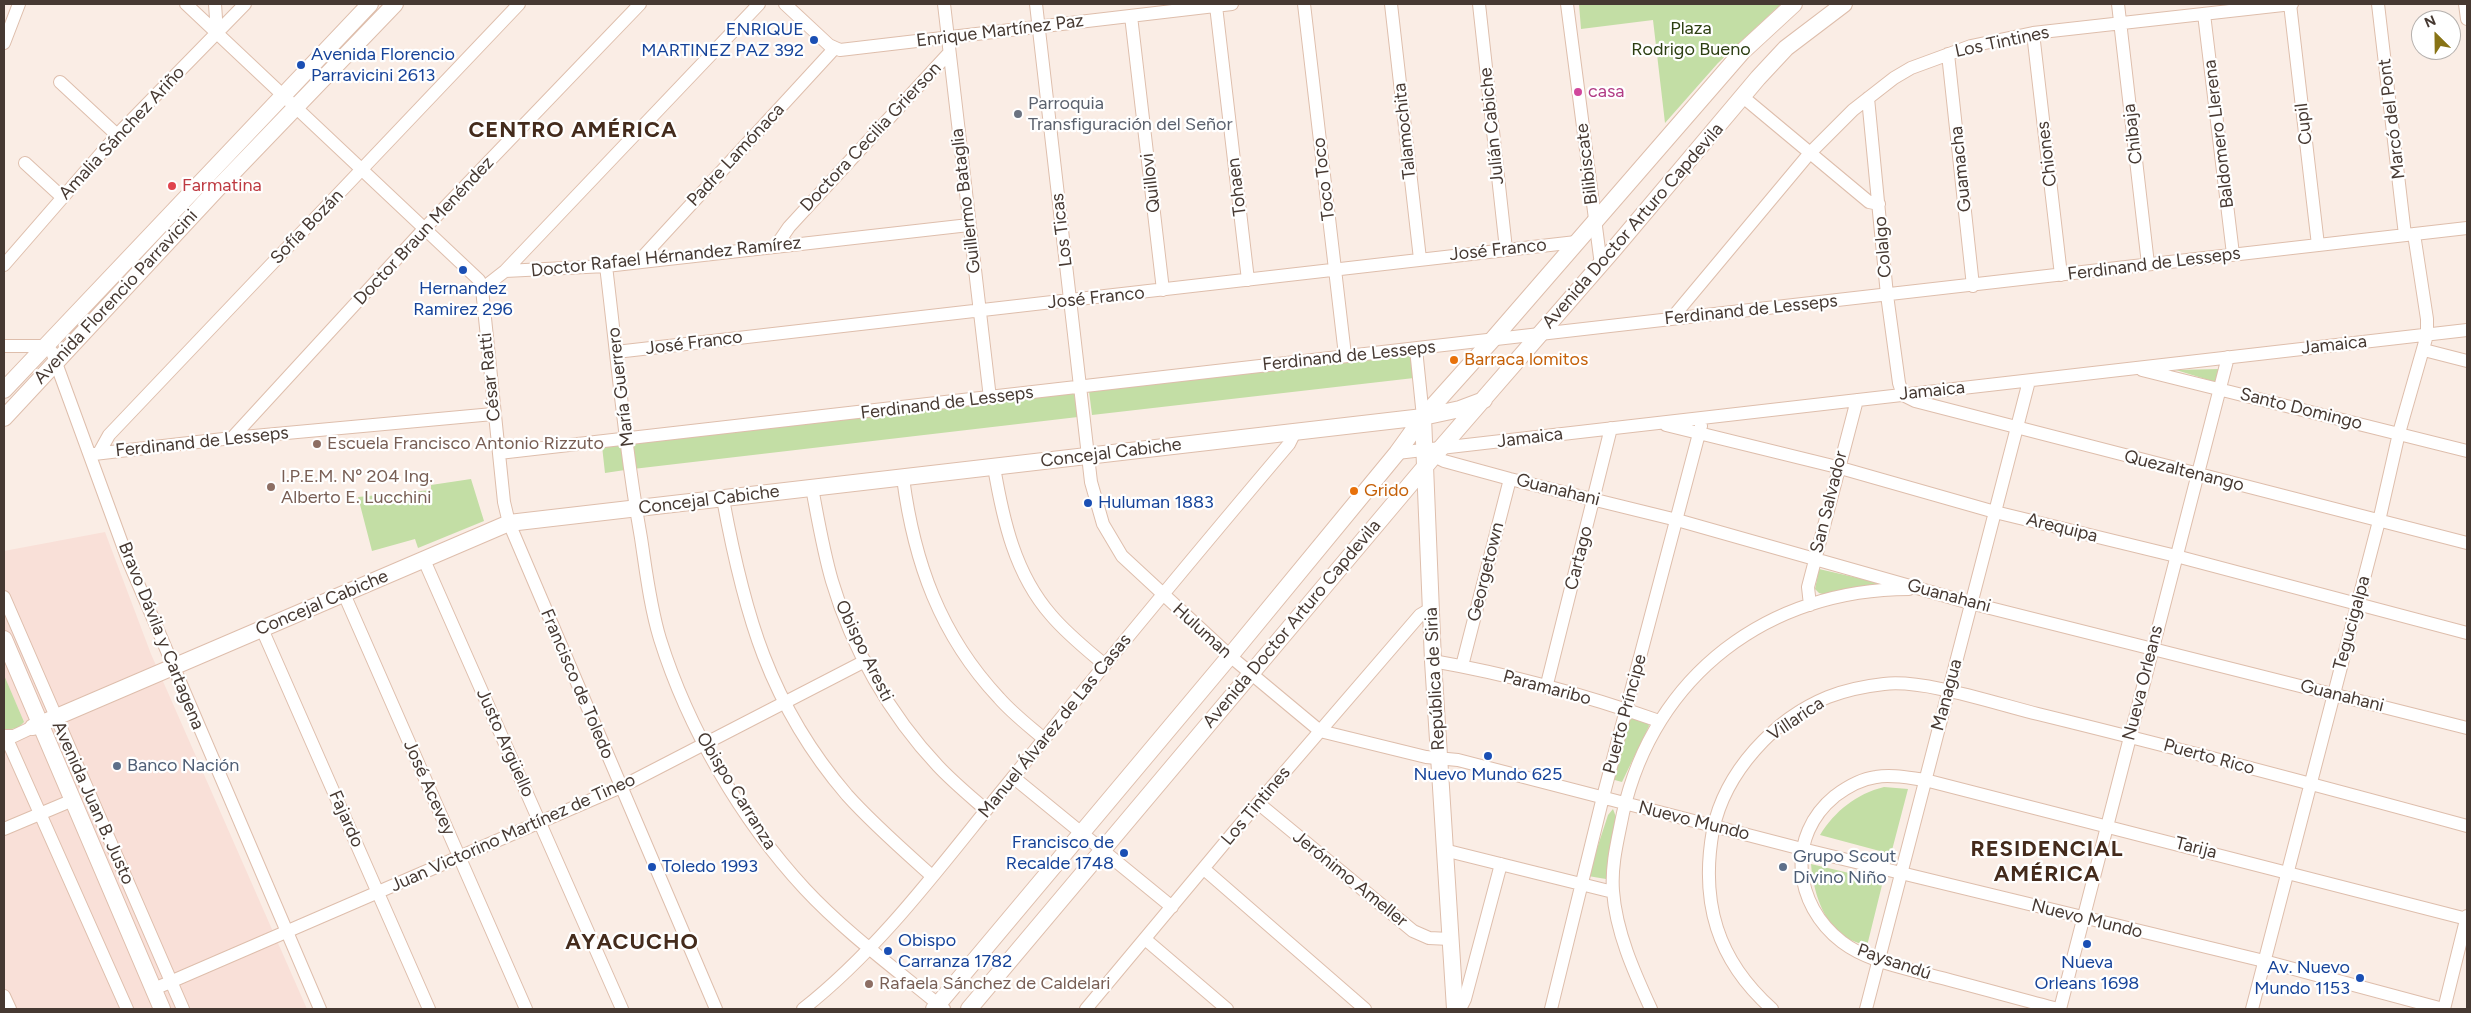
<!DOCTYPE html>
<html>
<head>
<meta charset="utf-8">
<style>
  body { margin:0 }
  #map { position:relative; width:2471px; height:1013px; overflow:hidden; background:#faede5; font-family:Figtree,sans-serif }
  canvas { display:block }
  .frame { position:absolute; inset:0; border:5px solid #463932; pointer-events:none }
  .north { position:absolute; left:2411px; top:10px; width:50px; height:50px; box-sizing:border-box; background:#fff; border:1px solid #b5b0ad; border-radius:50%; rotate:337deg; font-size:14px; font-weight:700; line-height:20px; text-align:center; color:#463932 }
  .north::after { content:''; display:block; margin:auto; width:18px; height:22px; background:#887315; clip-path:polygon(50% 0,100% 100%,50% 72%,0 100%) }
</style>
</head>
<body>
<div id="map">
<canvas width="2471" height="1013"></canvas>
<div class="frame"></div>
<div class="north">N</div>
</div>
<script>
const g = document.querySelector('canvas').getContext('2d');
g.lineJoin = 'round';
function paint(path, color) {
  g.fillStyle = color;
  g.fill(path, 'evenodd');
}
function strokePath(path, color, width, dash) {
  g.strokeStyle = color;
  g.lineWidth = width;
  g.lineCap = dash ? 'butt' : 'round';
  g.setLineDash(dash || []);
  g.stroke(path);
}
function drawText(font, color, halo, rows, align = 'center') {
  g.font = font + ' Figtree,sans-serif';
  g.lineWidth = 4.5;
  g.setLineDash([]);
  g.textBaseline = 'middle';
  g.strokeStyle = halo;
  g.fillStyle = color;
  for (const [text, x, y, turn = 0] of rows) {
    g.save();
    g.translate(x, y);
    g.rotate((+turn || 0) * Math.PI / 180);
    g.textAlign = isNaN(turn) ? turn : align;
    if (halo) g.strokeText(text, 0, 0);
    g.fillText(text, 0, 0);
    g.restore();
  }
}
const industrial = new Path2D(`
  M105,532l46,122 156,355h-303v-458z`);
const green = new Path2D(`
  M1579,4h202l-63,59 -53,60 -12,-103 -72,9z
  M1410,350l4,28 -322,37 -3,-24z
  M2219,369l-4,13 -39,-12z
  M1069,392l5,1 4,24 -445,52 -1,-25z
  M622,444l3,26 -20,3 -3,-27z
  M471,479l13,42 -66,27 -3,-9 -43,12 -14,-54 73,-7v-5z
  M1819,569l65,15 -58,11 -7,-2 -4,-4z
  M4,675l20,47 -6,6 -14,2z
  M1628,716l20,6 1,4 -27,56 -11,-3z
  M1884,787l24,2 -17,65 -71,-19c15,-24 36,-41 64,-48z
  M1613,809l3,8 -10,62 -18,-3 20,-61z
  M1811,864l72,17 -16,65c-7,-3 -16,-5 -22,-9 -23,-15 -32,-48 -34,-73z`);
const minor = new Path2D(`
  M186,4l293,276 3,9 22,213 5,21 207,486
  M215,4l2,29
  M785,4l44,41 11,5 392,-46
  M944,4l46,394
  M1036,4l55,478 12,42 19,32 108,100 90,75 106,26 32,3 344,89 462,112 179,48
  M1304,4l41,351
  M1391,4l29,255
  M1479,4l27,245
  M1567,4l34,261
  M2118,4l30,260
  M2290,4l28,241
  M2378,4l27,231
  M2465,4l2,15
  M1216,6l32,274
  M2204,14l29,240
  M1131,16l32,274
  M2033,33l28,242
  M4,43l15,-39
  M1948,54l25,232
  M60,82l57,53
  M1743,97l126,105 10,2
  M1868,98l19,197 12,88 4,12 12,6 552,142
  M25,163l37,34
  M776,246l13,-19 160,-174
  M638,262l196,-213
  M4,265l113,-130 128,-131
  M606,266c11,91 19,182 35,272 5,33 9,68 19,101 28,89 81,181 145,250 41,44 92,81 139,120
  M505,271l254,-267
  M482,289l23,-18 101,-5 363,-41
  M1672,318l137,-164 44,-44 41,-32 17,-10 60,-22 62,-13 259,-29
  M4,346h41l7,6 76,208 192,449
  M1416,349l7,68
  M2424,350l43,11
  M616,352l960,-110
  M2142,370l325,81
  M1666,425l171,42 158,45 181,44 291,77
  M232,438l192,-209 216,-225
  M99,453l10,-18 410,-431
  M499,453l1968,-225
  M1397,453l1070,-123
  M94,454l138,-16 261,-24
  M1434,456l10,5 66,18 167,41 293,83 497,125
  M994,467c9,53 21,107 57,148 16,19 35,34 54,50
  M903,478c11,84 37,157 96,220 13,15 30,28 45,41
  M812,488c6,31 11,62 20,93 20,68 58,134 106,185 15,16 32,30 48,44
  M723,499c21,114 46,205 124,296 26,29 56,55 85,81
  M424,560l198,449
  M344,594l182,415
  M4,597l179,412
  M1810,605l-2,-18 49,-187
  M262,629l167,380
  M1433,661c74,13 155,35 226,60
  M1462,666l48,-187
  M1546,688l65,-260
  M4,736h10l19,-9
  M6,737l121,272
  M1013,777l159,130
  M1258,803l155,128 16,7 21,1
  M4,829l69,-29
  M1444,850l169,42
  M1204,869l161,140
  M1145,939l82,70
  M154,989l467,-202 244,-126
  M4,996l6,13
  M803,1009c80,-63 141,-148 206,-227 92,-113 185,-226 280,-338l6,-12
  M1086,1009l172,-206 162,-188 12,-7
  M1460,1009l5,-10 36,-135
  M1551,1009l52,-212 98,-371
  M1651,1009c-17,-37 -35,-77 -38,-118 -2,-27 5,-52 10,-78 31,-138 146,-224 286,-224
  M1772,1009c-55,-49 -72,-107 -59,-179 12,-58 61,-111 115,-133 18,-7 38,-11 56,-13 40,-5 113,20 154,30 143,35 286,73 429,112
  M1866,1009l163,-628
  M2058,1009c-42,-11 -85,-23 -128,-34 -29,-8 -63,-14 -88,-33 -49,-38 -56,-106 -7,-146 12,-9 26,-17 41,-19 16,-3 33,1 49,3l542,139
  M2060,1009l168,-652
  M2252,1009l127,-488 20,-88 28,-98v-16l-13,-85
  M2444,1009l23,-93`);
const major = new Path2D(`
  M4,390l366,-386
  M1423,417l10,244 22,348
  M4,418l213,-229 178,-185
  M4,639l158,370
  M33,727l476,-204 914,-106 37,-8 24,-9
  M934,1009l296,-353 167,-203 26,-36 70,-78 249,-287 52,-48
  M969,1009l465,-553 180,-207 144,-171 28,-30 58,-44`);
const markers = [
  [814,40,5,"#1a4fb4"],
  [301,65,5,"#1a4fb4"],
  [1578,92,5,"#d1479c"],
  [1018,114,5,"#6b7280"],
  [172,186,5,"#e0444e"],
  [463,270,5,"#1a4fb4"],
  [1454,360,5,"#e8710a"],
  [317,444,5,"#8d6e63"],
  [271,487,5,"#8d6e63"],
  [1354,491,5,"#e8710a"],
  [1088,503,5,"#1a4fb4"],
  [1488,756,5,"#1a4fb4"],
  [117,766,5,"#5c6f8a"],
  [1124,853,5,"#1a4fb4"],
  [652,867,5,"#1a4fb4"],
  [1783,867,5,"#5c6f8a"],
  [2087,944,5,"#1a4fb4"],
  [888,951,5,"#1a4fb4"],
  [2360,978,5,"#1a4fb4"],
  [869,984,5,"#8d6e63"]
];
const parkNames = [
  ["Plaza",1691,29],
  ["Rodrigo Bueno",1691,50]
];
const transitNames = [
  ["ENRIQUE",804,30,"right"],
  ["MARTINEZ PAZ 392",804,51,"right"],
  ["Avenida Florencio",311,55],
  ["Parravicini 2613",311,76],
  ["Hernandez",463,289,"center"],
  ["Ramirez 296",463,310,"center"],
  ["Huluman 1883",1098,503],
  ["Nuevo Mundo 625",1488,775,"center"],
  ["Francisco de",1114,843,"right"],
  ["Recalde 1748",1114,864,"right"],
  ["Toledo 1993",662,867],
  ["Obispo",898,941],
  ["Carranza 1782",898,962],
  ["Nueva",2087,963,"center"],
  ["Orleans 1698",2087,984,"center"],
  ["Av. Nuevo",2350,968,"right"],
  ["Mundo 1153",2350,989,"right"]
];
const streetNames = [
  ["Enrique Martínez Paz",1000,31,-7],
  ["Los Tintines",2002,42,-12],
  ["Marcó del Pont",2392,119,-97],
  ["Cupil",2304,124,-97],
  ["Julián Cabiche",1492,126,-96],
  ["Talamochita",1405,131,-96],
  ["Amalia Sánchez Ariño",122,133,-47],
  ["Chibaja",2133,134,-97],
  ["Baldomero Llerena",2219,134,-97],
  ["Doctora Cecilia Grierson",871,137,-47],
  ["Chiones",2047,154,-97],
  ["Padre Lamónaca",736,155,-47],
  ["Bilibiscate",1587,164,-97],
  ["Guamacha",1961,169,-96],
  ["Toco Toco",1324,179,-97],
  ["Quillovi",1151,183,-97],
  ["Tohaen",1237,187,-97],
  ["Guillermo Bataglia",966,201,-97],
  ["Avenida Doctor Arturo Capdevila",1633,226,-49],
  ["Sofía Bozán",307,227,-46],
  ["Los Ticas",1062,230,-97],
  ["Doctor Braun Menéndez",424,231,-47],
  ["Colalgo",1883,247,-95],
  ["José Franco",1498,250,-6],
  ["Doctor Rafael Hérnandez Ramírez",666,257,-6],
  ["Ferdinand de Lesseps",2154,264,-7],
  ["Avenida Florencio Parravicini",116,297,-47],
  ["José Franco",1096,298,-6],
  ["Ferdinand de Lesseps",1751,310,-6],
  ["José Franco",694,343,-7],
  ["Jamaica",2334,345,-6],
  ["Ferdinand de Lesseps",1349,356,-6],
  ["César Ratti",490,377,-96],
  ["María Guerrero",621,387,-97],
  ["Jamaica",1932,391,-6],
  ["Ferdinand de Lesseps",947,403,-7],
  ["Santo Domingo",2301,409,14],
  ["Jamaica",1530,438,-7],
  ["Ferdinand de Lesseps",202,442,-6],
  ["Concejal Cabiche",1111,453,-7],
  ["Quezaltenango",2184,471,14],
  ["Guanahani",1558,490,14],
  ["Concejal Cabiche",709,500,-7],
  ["San Salvador",1829,502,-76],
  ["Arequipa",2062,528,14],
  ["Cartago",1579,558,-76],
  ["Georgetown",1486,572,-76],
  ["Guanahani",1949,596,15],
  ["Concejal Cabiche",322,603,-23],
  ["Tegucigalpa",2352,623,-75],
  ["Avenida Doctor Arturo Capdevila",1292,624,-50],
  ["Huluman",1202,631,42],
  ["Bravo Dávila y Cartagena",161,636,68],
  ["Obispo Aresti",864,651,64],
  ["República de Siria",1435,679,-93],
  ["Nueva Orleans",2143,683,-76],
  ["Francisco de Toledo",577,684,67],
  ["Paramaribo",1547,688,15],
  ["Managua",1947,695,-75],
  ["Guanahani",2342,696,14],
  ["Puerto Príncipe",1625,714,-75],
  ["Villarica",1796,719,-34],
  ["Manuel Álvarez de Las Casas",1055,726,-51],
  ["Justo Argüello",505,743,66],
  ["Puerto Rico",2209,757,15],
  ["José Acevey",429,788,66],
  ["Obispo Carranza",736,791,58],
  ["Avenida Juan B. Justo",93,803,66],
  ["Los Tintines",1256,806,-50],
  ["Fajardo",346,819,66],
  ["Nuevo Mundo",1694,821,14],
  ["Juan Victorino Martínez de Tineo",513,833,-24],
  ["Tarija",2196,848,14],
  ["Jerónimo Ameller",1350,879,39],
  ["Nuevo Mundo",2087,919,14],
  ["Paysandú",1894,962,19]
];
const hotelNames = [
  ["casa",1588,92]
];
const worshipNames = [
  ["Parroquia",1028,104],
  ["Transfiguración del Señor",1028,125]
];
const healthNames = [
  ["Farmatina",182,186]
];
const foodNames = [
  ["Barraca lomitos",1464,360],
  ["Grido",1364,491]
];
const educationNames = [
  ["Escuela Francisco Antonio Rizzuto",327,444],
  ["I.P.E.M. Nº 204 Ing.",281,477],
  ["Alberto E. Lucchini",281,498],
  ["Rafaela Sánchez de Caldelari",879,984]
];
const serviceNames = [
  ["Banco Nación",127,766],
  ["Grupo Scout",1793,857],
  ["Divino Niño",1793,878]
];
const districtNames = [
  ["CENTRO AMÉRICA",573,131],
  ["RESIDENCIAL",2047,850],
  ["AMÉRICA",2047,875],
  ["AYACUCHO",632,943]
];
paint(industrial, '#f9e0d8');
paint(green, '#c3dea5');
strokePath(minor, '#debeac', 14);
strokePath(major, '#debeac', 18);
strokePath(minor, '#fff', 12);
strokePath(major, '#fff', 16);
for (const [x, y, r, color] of markers) {
  const dot = new Path2D();
  dot.arc(x, y, r, 0, 2 * Math.PI);
  g.fillStyle = color;
  g.fill(dot);
  strokePath(dot, '#fff', 2);
}
drawText('18px', '#2c3e11', '#fff', parkNames);
drawText('18px', '#164399', '#fff', transitNames, 'left');
drawText('18px', '#463932', '#fff', streetNames);
drawText('18px', '#b23c85', '#fff', hotelNames, 'left');
drawText('18px', '#5b616d', '#fff', worshipNames, 'left');
drawText('18px', '#be3a42', '#fff', healthNames, 'left');
drawText('18px', '#c56008', '#fff', foodNames, 'left');
drawText('18px', '#785e54', '#fff', educationNames, 'left');
drawText('18px', '#4e5e75', '#fff', serviceNames, 'left');
g.letterSpacing = '1px';
drawText('bold 22px', '#442b1c', '#fff', districtNames);
g.letterSpacing = '0px';
</script>
</body>
</html>
